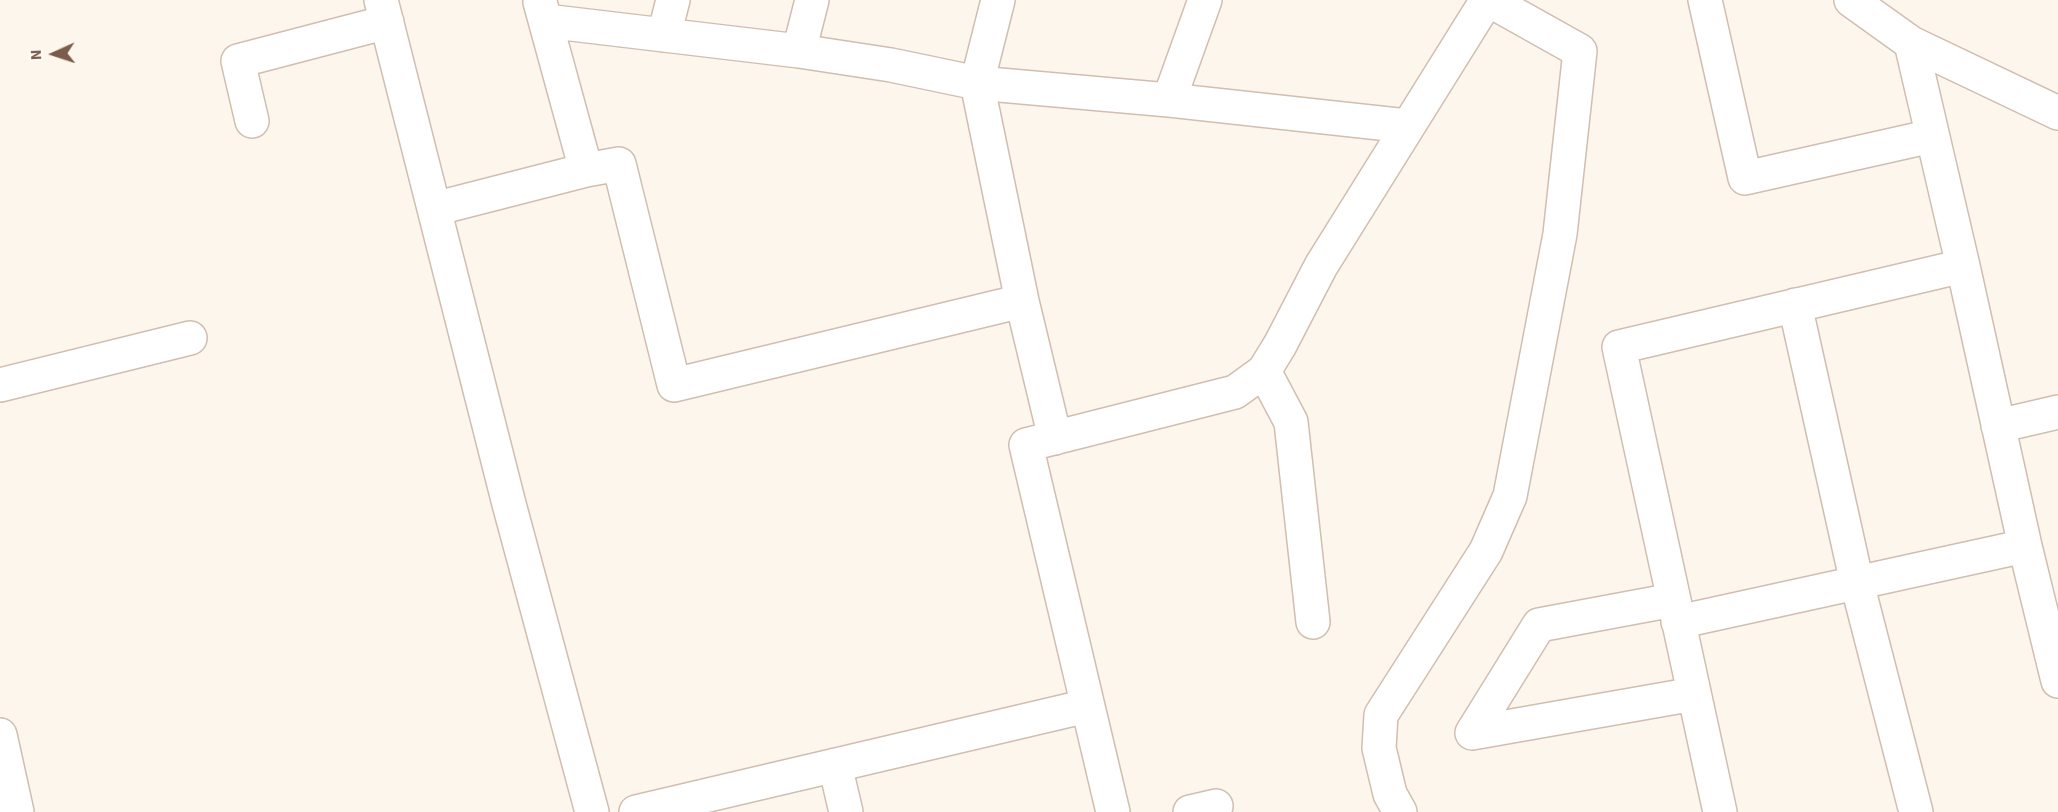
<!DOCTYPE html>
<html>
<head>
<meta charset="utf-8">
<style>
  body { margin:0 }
  #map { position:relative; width:2058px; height:812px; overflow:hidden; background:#fdf6ec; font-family:"Source Sans 3",sans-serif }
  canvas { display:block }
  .north { position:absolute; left:24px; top:24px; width:60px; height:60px; -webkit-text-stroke:4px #fffaf3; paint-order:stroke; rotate:267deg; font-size:16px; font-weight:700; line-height:24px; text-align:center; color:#7a5c4d }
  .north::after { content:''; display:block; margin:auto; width:21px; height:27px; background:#7a5c4d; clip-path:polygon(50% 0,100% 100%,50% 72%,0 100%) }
</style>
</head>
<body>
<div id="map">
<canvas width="2058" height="812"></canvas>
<div class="north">N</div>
</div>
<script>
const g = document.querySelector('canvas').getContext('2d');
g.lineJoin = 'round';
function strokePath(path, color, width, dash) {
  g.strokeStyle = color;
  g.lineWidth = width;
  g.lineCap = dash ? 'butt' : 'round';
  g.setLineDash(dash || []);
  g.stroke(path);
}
const minor = new Path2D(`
  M381,0l128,504 83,308
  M998,0l-21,83 45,218 33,137
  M1705,0l40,178 187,-42
  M1851,0l60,43 147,70
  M546,21l253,30 92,14 86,18 192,17 238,26
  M664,35l9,-35
  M1911,43l52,223
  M799,51l13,-51
  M1169,100l36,-100
  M252,121l-14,-60 149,-39
  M586,170l33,-6 55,221 348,-84
  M434,209l152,-39 -46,-168
  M1795,305l62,278 59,229
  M1264,371l27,51 22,200
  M0,385l190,-47
  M1998,426l60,-14
  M1673,600l-134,25 -67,108 222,-39
  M1678,622l347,-76
  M0,735l17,77
  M835,765l11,47
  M636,812l451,-106
  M1113,812l-87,-367 209,-53 29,-21 16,-26 41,-79 166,-266
  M1190,812l26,-6
  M1400,812l-10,-18 -11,-46 2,-33 105,-164 24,-55 50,-262 20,-183 -91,-51
  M1720,812l-101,-465 344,-81 62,280 33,135`);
strokePath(minor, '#d1beb0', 36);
strokePath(minor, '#fff', 33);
</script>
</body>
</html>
